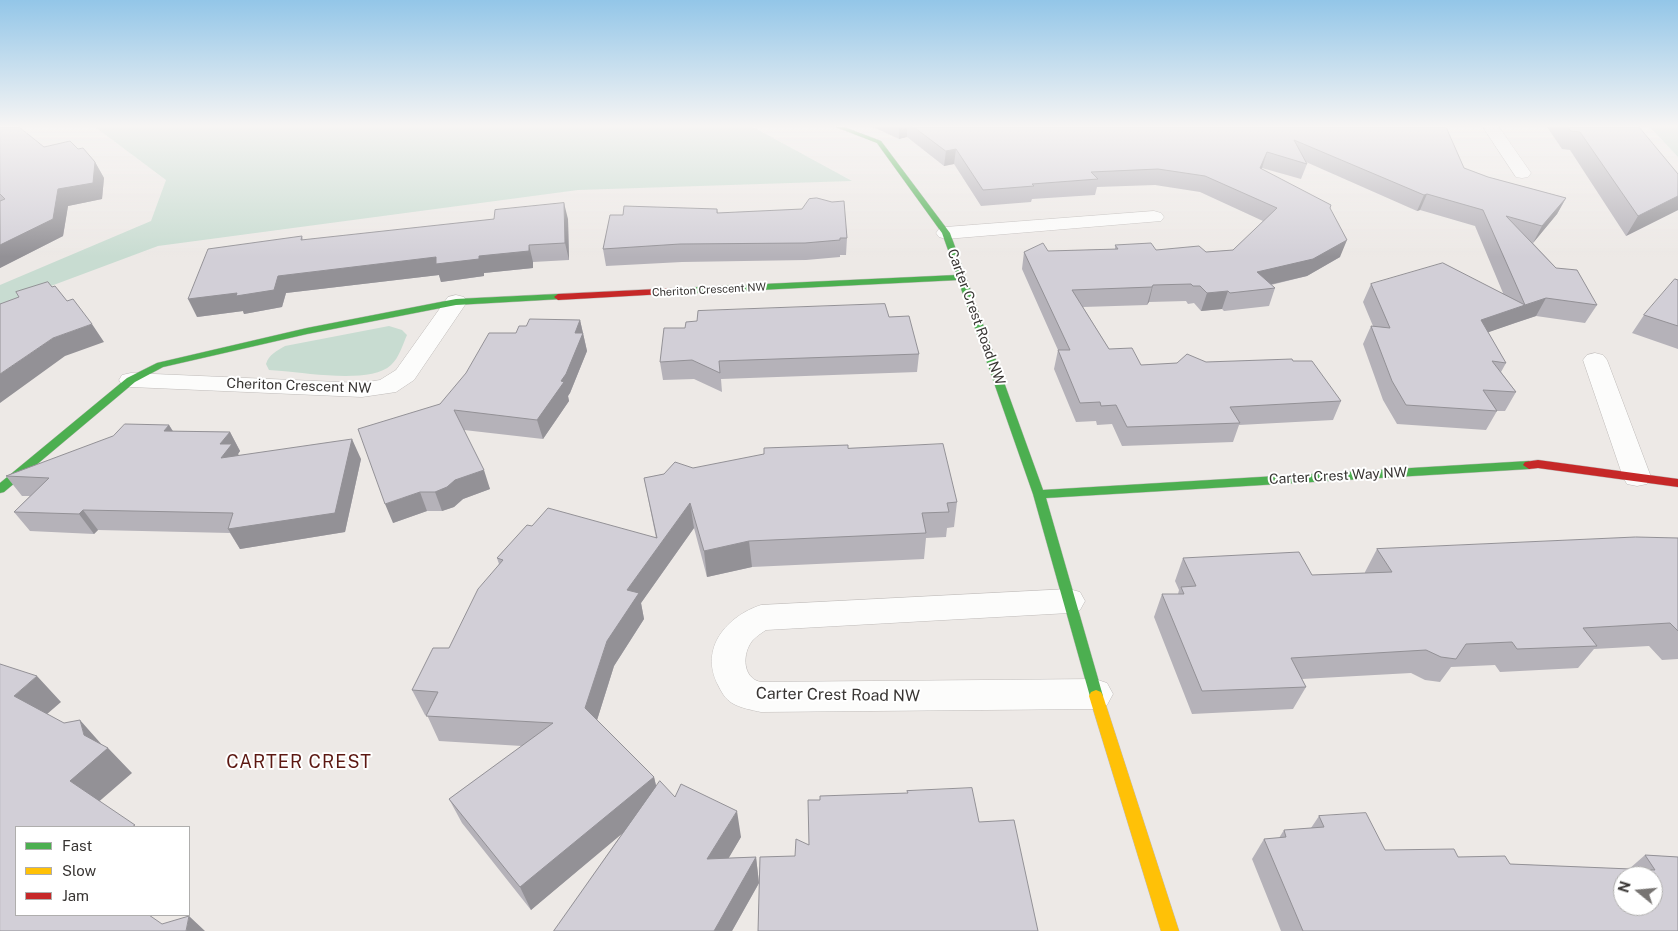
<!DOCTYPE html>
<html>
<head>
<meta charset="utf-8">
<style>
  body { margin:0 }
  #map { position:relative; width:1678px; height:931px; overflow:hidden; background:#ede9e6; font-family:"Public Sans",sans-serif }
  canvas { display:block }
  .legend { position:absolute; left:15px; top:826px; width:175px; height:90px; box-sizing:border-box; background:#fff; border:1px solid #afaead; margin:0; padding:6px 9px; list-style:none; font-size:15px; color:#383533 }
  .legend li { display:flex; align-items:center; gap:10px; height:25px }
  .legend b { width:25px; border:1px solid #afaead }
  .north { position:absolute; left:1613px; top:866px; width:50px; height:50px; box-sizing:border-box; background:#fff; border:1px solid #afaead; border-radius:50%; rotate:287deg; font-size:14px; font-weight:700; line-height:20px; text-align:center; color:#383533 }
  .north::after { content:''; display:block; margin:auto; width:18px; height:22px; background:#777472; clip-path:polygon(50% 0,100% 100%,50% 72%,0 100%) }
</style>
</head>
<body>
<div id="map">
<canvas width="1678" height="931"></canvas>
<ul class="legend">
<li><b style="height:6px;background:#4caf50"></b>Fast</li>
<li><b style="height:6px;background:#ffc107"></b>Slow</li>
<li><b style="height:6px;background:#c62828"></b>Jam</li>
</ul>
<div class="north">N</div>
</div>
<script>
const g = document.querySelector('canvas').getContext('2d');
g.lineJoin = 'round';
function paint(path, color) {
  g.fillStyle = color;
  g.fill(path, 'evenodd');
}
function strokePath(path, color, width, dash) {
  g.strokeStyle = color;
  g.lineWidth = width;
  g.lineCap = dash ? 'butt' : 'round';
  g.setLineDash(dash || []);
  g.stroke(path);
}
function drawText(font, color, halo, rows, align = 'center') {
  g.font = font + ' "Public Sans",sans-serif';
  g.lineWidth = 4;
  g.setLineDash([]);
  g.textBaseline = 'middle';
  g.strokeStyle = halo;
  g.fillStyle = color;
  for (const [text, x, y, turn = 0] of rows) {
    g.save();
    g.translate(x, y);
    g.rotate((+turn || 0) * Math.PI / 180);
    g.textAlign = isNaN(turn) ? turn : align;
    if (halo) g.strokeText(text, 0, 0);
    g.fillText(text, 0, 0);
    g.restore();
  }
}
const green = new Path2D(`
  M95,127h658l99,54 -274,9 -420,56 -158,59v-20l151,-64 15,-41z
  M1650,127h28v30z
  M389,326l13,4 5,5c-4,9 -8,23 -16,30 -20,19 -83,8 -109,6l-13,-1 -3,-6c3,-10 11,-13 19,-18z`);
const street = new Path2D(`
  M1483,127h16l32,46 -3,4 -6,1 -6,-1z
  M1154,211l7,2 3,4 -3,4 -215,18 -7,-2 -3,-4 3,-4 7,-2z
  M456,295l8,2 3,5 -53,78 -18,12 -34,5 -231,-10 -9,-2 -3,-5 3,-5 9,-2 231,10 18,-3 16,-10 52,-73z
  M1595,353l8,2 4,5 44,117 -4,7 -10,2 -10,-2 -4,-7 -40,-117 4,-5z
  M1069,589l11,3 5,9 -5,9 -11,3 -303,17c-6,4 -14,9 -17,16 -7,14 -4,33 12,36l334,-3 12,4 6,11 -6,11 -12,4 -334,3c-9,-2 -21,-4 -29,-9 -7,-4 -11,-12 -14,-18 -19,-37 9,-69 43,-80z`);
const fast = new Path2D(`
  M836,127h8l37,14 69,92 93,257 486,-29 6,4 -6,4 -483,29 57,198 -2,4 -5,2 -5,-2 -58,-206 -75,-214 -279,14 -4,-3 4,-3 278,-13 -15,-42 -65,-90z
  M558,294l3,1v4l-105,6 -149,29 -144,33 -28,15 -131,110 -4,1v-10l127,-105 30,-15 150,-35 149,-29z`);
const slow = new Path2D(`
  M1096,690l5,2 2,4 76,235h-18l-72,-235 2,-4z`);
const jam = new Path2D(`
  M679,288l3,1v4l-124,7 -4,-3 4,-3z
  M1538,460l140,19v8l-140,-19 -9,1 -6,-4 2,-3z`);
const wall = new Path2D(`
  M0,127l44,20 34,2 17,13 9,16 -2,21 -34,7 -5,30 -63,32z
  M873,127h573l18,41 24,9 78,21 -9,16 -24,29 23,25 41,37 -12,18 -49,-7 -48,16 18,31 -5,9 15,20 -11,19h-8l-11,19 -89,-6 -14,-24 -20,-56 8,-18h2l-10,-24 8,-18 132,9 -28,-67 -55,-16 -3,1 -111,-49 1,2 -6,15 -39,-11v1l68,39 10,49 -33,19 -36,9 4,3 -6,18 -45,5 -2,-2 -21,2 -7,-8 -6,1 -2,-3 -37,1 -2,3 -64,2 26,42 32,16 65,-3 87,-1 48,40 -8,19 -94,5 -6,17 -111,4 -10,-22 -15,1 -1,-4 -20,1 -22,-53 4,-19 -36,-81 2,-17 91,-3v-4l41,5 50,2 27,-2 30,-29 -63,-29 -45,-7 -58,2 -2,8 -63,4 -1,3 -50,4 -27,-42 -10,2 -37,-29 -8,2z
  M1547,127h92l39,47v36l-52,26 -56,-86 -8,-1z
  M717,209l1,4 129,25 -1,17h-6v2l-34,3 -124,2 -76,4 -3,-17z
  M568,219l1,41 -36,2v6l-49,5v3l-43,6 -2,-7 -153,18 -4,14 -38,7 -1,-3 -46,6 105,-81 1,4z
  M1678,280v69l-46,-16 12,-18z
  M889,317l30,37 -2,18 -196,7 1,13 -28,-13 -31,1 -3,-18z
  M580,320l7,31 -17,42 -2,3 1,5 -26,38 -79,-9 26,59 -27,10 -9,8 -12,4h-15l-34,12 47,-119 76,-71 10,-7z
  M169,425l4,6 57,1 10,19 -2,3 1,2 122,3 -16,73 -105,17 -10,-16 -132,-3 -4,4 -64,-3 -16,-19 16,-16h-8l-16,-20z
  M848,448l109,54 -3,25 -7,1 -1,9 -20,1 -2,21 -172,8 -45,10 -13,-49 -53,75 3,16 -30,47 -17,54 57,57 2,9 19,11 66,40 -13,21 28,-1 3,26 -27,48h-178l70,-100 -93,79 -69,-87 -13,-24 73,-53 -83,-5 -12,-26h-2l-13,-25 37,-42 50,-84 -2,-6 35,-32 124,12 -12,-60 49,-10z
  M1678,538v121l-16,1 -13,-14 -55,3 -16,19 -78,4 -5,-7 -44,2 -11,15 -15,-2 -14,-7 -109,6 4,8 -13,22 -101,5 -38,-97 8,-23h16l1,-4 -4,-9 8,-23 129,17 53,-2v-1l12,-23z
  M1319,816l66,34 73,7 52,7 119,5 16,-14 33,2v74h-397l-29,-72 12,-20 15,-1 5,-8 27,-2z`);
const shadedWall = new Path2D(`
  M899,127h8v10l-8,2z
  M956,149l-2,15 -10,2 2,-15z
  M1267,152l-5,16 -6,16 4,-16z
  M95,162l9,16 -2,21 -34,7 -5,30 -63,32v-23l58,-56z
  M1427,194l-7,16 -3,1 7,-16z
  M1678,196v14l-52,26 12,-20z
  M1566,198l-9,16 -24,29 9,-17z
  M564,203l4,16 1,41 -4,-17z
  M1347,240l-7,17 -33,19 -56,13 6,-17z
  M529,245l4,17v6l-49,5v3l-43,6 -2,-7 -153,18 -4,14 -38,7 -1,-3 -46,6 -9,-18 90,-23 158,-19 43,-1z
  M1153,285l-4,17 -2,3 5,-18z
  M1228,291l-6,18 -21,2 6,-18z
  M1546,298l-10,18 -21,7 10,-18z
  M1525,305l-10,18 -43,15 9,-18z
  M580,320l7,31 -17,42 -2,3 1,5 -26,38 -6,-19 24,-39 14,-48z
  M92,324l12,18 -39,14 -65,47v-29l53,-36z
  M169,425l12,20 -17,-14z
  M230,432l10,19 -2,3 5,10 -22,-6 -1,-14z
  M352,439l9,20 -16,73 -105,17 -12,-20z
  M484,470l6,19 -27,10 -9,8 -12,4 -7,-19 20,-12z
  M420,492l7,19 -34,12 -8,-19z
  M690,503l4,25 -53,75 3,16 -30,47 -21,67 -8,-25 22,-67 20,-51z
  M83,510l15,20 -4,4 -15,-20z
  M749,541l3,26 -45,10 -3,-26z
  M37,676l24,26 -22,19 -25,-25z
  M80,720l23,26 5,2 24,25 -37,32 -25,-24 14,-46z
  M654,777l6,25 -129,108 -11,-23z
  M737,811l4,26 -28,48 -6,-26z
  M756,857l3,26 -27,48h-18z
  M189,916l16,15h-19z`);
const building = new Path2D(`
  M0,127h19l25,20 26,-6 8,8 5,-1 12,14 -2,21 -35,6 -5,30 -53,26v-44l5,-2 -5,-5z
  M914,127h532l18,41 24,9 78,21 -24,28 -36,-10 50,52 21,2 20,35 -51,-7 -21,7 -42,-95 -56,-16 -3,1 -130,-55 13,24 -40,-12 -7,16 71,37 -1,3 17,32 -34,19 -56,13 18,16 -45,5 -2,-2 -21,2 -7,-7h-7l-2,-2 -38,1 -1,2 -80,3 37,59 23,-1 9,17 36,-2 10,-9 19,8 86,-3 1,2h19l29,40 -111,6 10,16 -113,4 -11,-22 -15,1 -1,-4 -20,1 -22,-53h12l-46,-98 19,-9 5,8 70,-2 -3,-4 36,-2 5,7 43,-4 7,6 27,-2 44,-42 -72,-32 -47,-7 -67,3 7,7 -66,5 2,2 -51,4 -27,-41 -10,2z
  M1568,127h71l39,47v22l-40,20 -58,-84 -9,-1z
  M817,198l15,4 12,-1 3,37h-7v2l-35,3 -125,1 -77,5 7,-34h13l1,-9 93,3v4l85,-4 7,-10z
  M564,203l1,40 -36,2v6l-50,5v3l-43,5v-7l-158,19 -4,14 -38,6 1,-3 -49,6 20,-50 94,-13 -1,4 193,-21 1,-9z
  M1443,263l82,42 -44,15 25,43 -14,-2 24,31 -33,-2 14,21 -91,-6 -14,-24 -21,-55 19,2 -19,-44z
  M1675,279l3,1v46l-34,-11z
  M48,282l4,5 3,-1 12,15 6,-2 19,25 -39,14 -53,36v-70l19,-7 -3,-5z
  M885,304l4,13 20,-1 10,38 -200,7 1,12 -28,-13 -32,2 4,-34h21l1,-6 11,-1 1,-10z
  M530,319l50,1 -5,13h8l-17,41 -5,7 3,1 -27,38 -83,-10 30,60 -29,10 -8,7 -12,5h-15l-35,12 -27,-75 82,-25 26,-31 23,-40h27l3,-7h7z
  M125,424l44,1 -5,6 66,1 -10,12h12l-11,14 131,-19 -17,74 -107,16 5,-16 -150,-3 -4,4 -65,-2 35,-34 -43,-2 107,-40z
  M943,444l14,58 -10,1 2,9 -27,1 4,20 -177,8 -45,10 -14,-48 -63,87 12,3 -32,48 -22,67 69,69 -134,110 -71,-88 104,-76 -127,-7 12,-24 -26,-2 21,-42h16l29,-59 25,-29 -6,-2 30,-33 5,1 16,-18 109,30 -13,-60 20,-4 11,-12 18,6 71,-14v-6l84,-3v3z
  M1636,537l42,1v93l-8,-8 -87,5 14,18 -80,3 -5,-7 -46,2 -10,15 -15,-2 -15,-7 -135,8 15,29 -104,4 -40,-97h22l-3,-7 15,-1 -13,-28 116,-6 13,23 80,-3 -15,-23z
  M0,664l37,12 -23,20 50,27 16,-3 4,15 24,13 -38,33 65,44 -3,2h-116v88h133l13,9 27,-8 -3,15h-186z
  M660,781l15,16 6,-13 56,27 -30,48 49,-2 -42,74h-160z
  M972,788l7,34 35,-2 24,111h-280l2,-74 35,-1 1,-17 13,6 -1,-45h12v-4l88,-3 -1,-2z
  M1366,813l19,37 69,-1 4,8 47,-1 5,8 145,6 -10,-15 33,2v74h-375l-39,-92 22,-2 -2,-7 40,-3 -5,-11zM1623,876h30v30h-30z`);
const farStreetnames = [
  ["Cheriton Crescent NW",709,290,-3]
];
const streetNames = [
  ["Carter Crest Road NW",976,317,70],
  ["Cheriton Crescent NW",299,386,2],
  ["Carter Crest Way NW",1338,476,-3]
];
const nearStreetnames = [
  ["Carter Crest Road NW",838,695,1]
];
const nearNeighbourhoodnames = [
  ["CARTER CREST",299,762]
];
paint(green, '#c8dcd1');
strokePath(street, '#bfbbb9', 1);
strokePath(fast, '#bfbbb9', 1);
strokePath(slow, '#bfbbb9', 1);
strokePath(jam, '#bfbbb9', 1);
paint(street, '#fcfcfb');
paint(fast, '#4caf50');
paint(slow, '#ffc107');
paint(jam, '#c62828');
paint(wall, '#b5b2b9');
paint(shadedWall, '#939196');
paint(building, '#d2cfd7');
strokePath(building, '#939196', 1);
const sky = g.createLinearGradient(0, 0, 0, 257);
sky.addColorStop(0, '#93c6e8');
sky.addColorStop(0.49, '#f7f5f4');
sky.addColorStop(1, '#f7f5f400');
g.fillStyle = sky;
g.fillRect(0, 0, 1678, 257);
drawText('11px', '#383533', '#fff', farStreetnames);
drawText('14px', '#383533', '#fff', streetNames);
drawText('16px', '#383533', '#fff', nearStreetnames);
g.letterSpacing = '1px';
drawText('18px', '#5c1812', '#fff', nearNeighbourhoodnames);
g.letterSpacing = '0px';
</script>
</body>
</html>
